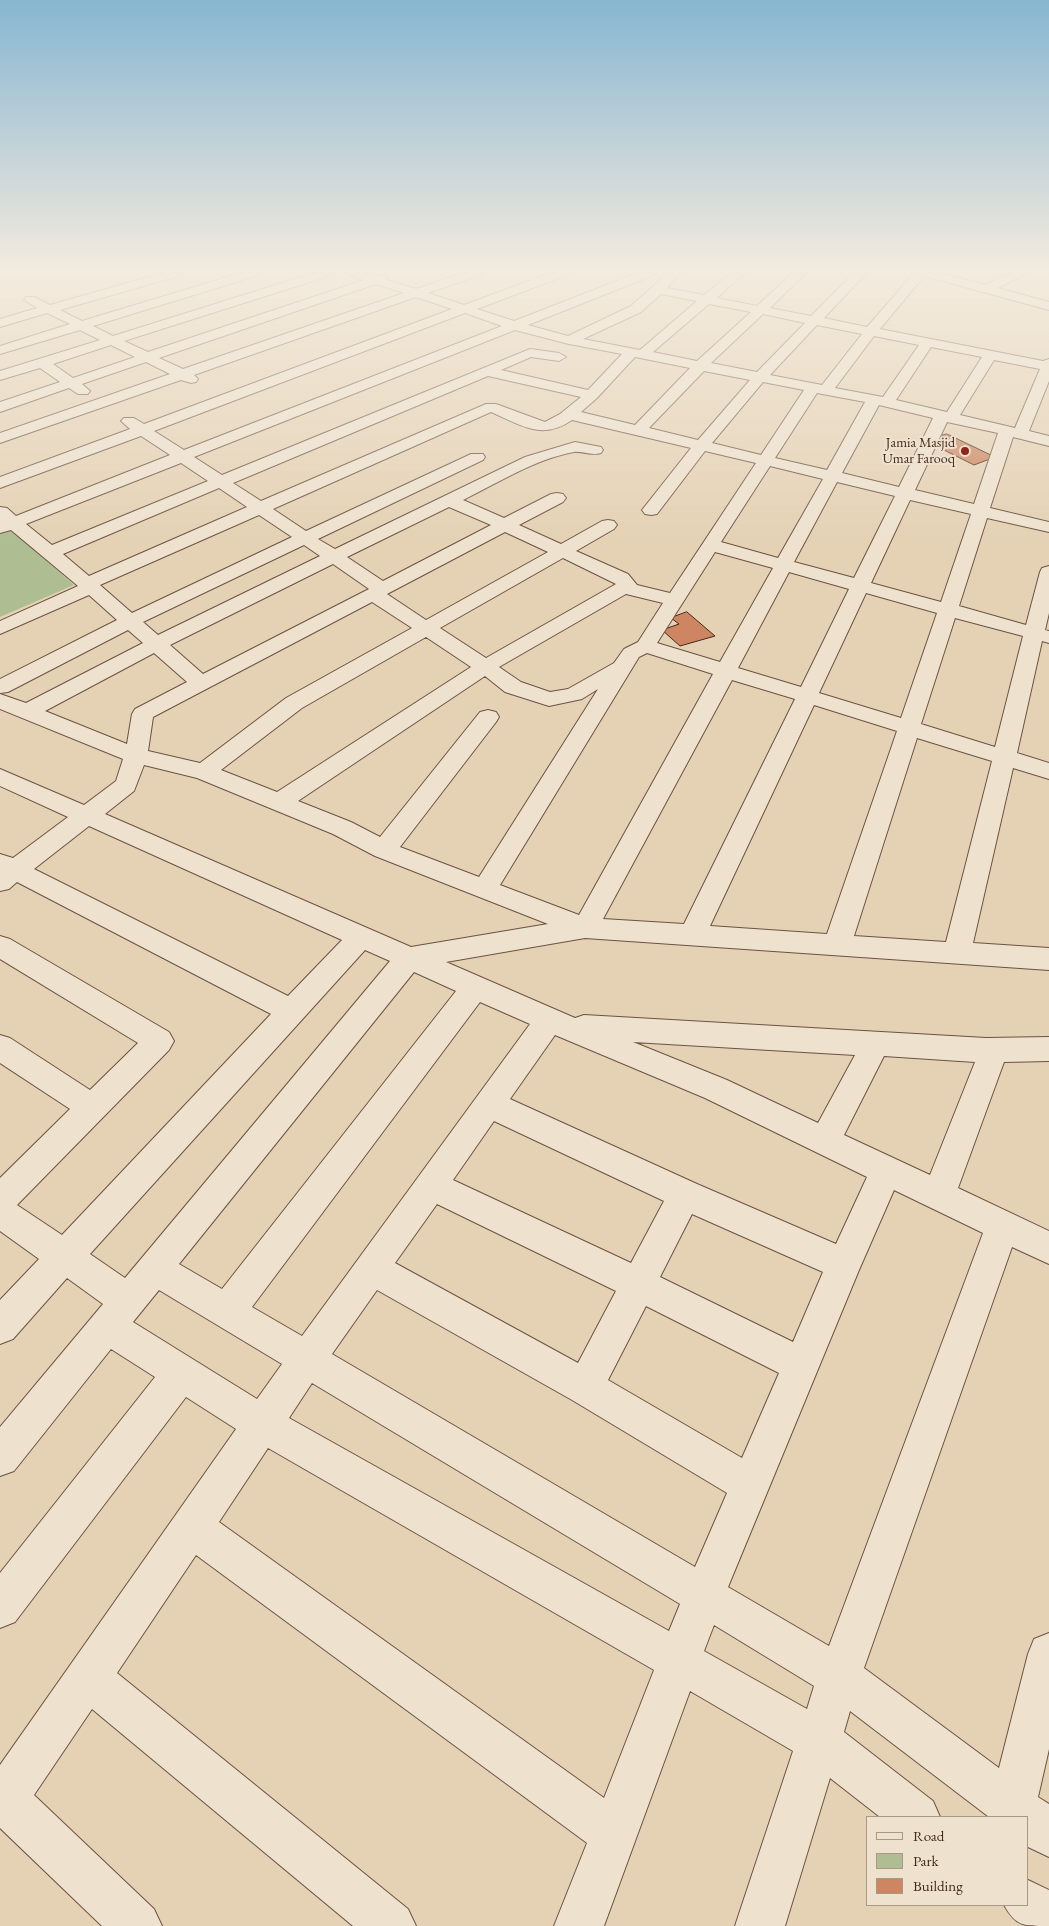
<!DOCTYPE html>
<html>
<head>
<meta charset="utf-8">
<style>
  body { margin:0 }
  #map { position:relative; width:1049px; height:1926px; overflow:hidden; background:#e5d2b5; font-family:"EB Garamond",serif }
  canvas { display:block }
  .legend { position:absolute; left:866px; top:1816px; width:162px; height:90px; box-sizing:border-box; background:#eee2cf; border:1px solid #aa9887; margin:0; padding:6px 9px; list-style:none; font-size:15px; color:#43281b }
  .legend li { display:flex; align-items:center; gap:10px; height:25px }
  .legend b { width:25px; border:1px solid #aa9887 }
</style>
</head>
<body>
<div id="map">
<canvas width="1049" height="1926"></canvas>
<ul class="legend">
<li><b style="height:6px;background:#eee2cf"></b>Road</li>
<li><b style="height:14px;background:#afbd92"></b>Park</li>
<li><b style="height:14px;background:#cd8661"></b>Building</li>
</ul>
</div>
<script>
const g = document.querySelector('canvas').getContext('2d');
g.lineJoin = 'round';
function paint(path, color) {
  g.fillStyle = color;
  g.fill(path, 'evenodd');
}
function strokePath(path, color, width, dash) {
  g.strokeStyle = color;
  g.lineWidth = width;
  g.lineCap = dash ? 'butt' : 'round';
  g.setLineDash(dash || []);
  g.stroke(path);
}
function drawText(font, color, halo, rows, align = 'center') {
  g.font = font + ' "EB Garamond",serif';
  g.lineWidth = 4;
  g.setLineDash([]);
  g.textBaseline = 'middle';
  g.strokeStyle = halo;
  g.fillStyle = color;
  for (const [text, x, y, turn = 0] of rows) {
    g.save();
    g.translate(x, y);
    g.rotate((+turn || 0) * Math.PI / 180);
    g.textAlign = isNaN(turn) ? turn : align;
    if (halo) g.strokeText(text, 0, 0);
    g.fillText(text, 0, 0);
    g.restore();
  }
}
const green = new Path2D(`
  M12,530l62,55 -74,32v-83z`);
const building = new Path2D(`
  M947,434l48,23 -21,8 -38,-19 13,-5 -9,-5z
  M687,612l28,24 -35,10 -18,-16 17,-6 -8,-6z`);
const minor = new Path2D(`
  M166,272h18l-2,3 -122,35 22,11 162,-49h17l-2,3 -166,51 20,10 204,-64h17l-2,3 -208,66 24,11 216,-72 -16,-5 -2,-3h17l13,4 10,-1 1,5 29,9 50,-17h16l-2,3 -52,18 36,12 89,-33h16l-2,3 -90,34 37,12 126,-49h16l-2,3 -126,50 40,11 63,-30 38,-34h12l-14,16 37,7 28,-23h13l-28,26 40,8 37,-34h13l-37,36 41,8 44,-44h12l-43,46 43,9 48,-55h21l50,13 25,-13h14l-2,3 -25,13 51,14v8l-125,-34 -44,53 163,32 6,-2v22l-20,50 20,5v10l-36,-9 -23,71 59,14v10l-62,-14 -28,88 67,19 14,-53 2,-4 7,-2v47l-4,17 4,1v12l-7,-2 -25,112 32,10v16l-36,-11 -40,175 76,5v22l-464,-32 -139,24 129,56 9,-3 402,23 63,-1v24l-45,1 -46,126 91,43v33l-37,-17 -148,421 135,100 29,-114 6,-15 15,-6v116l-11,48 11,7v53l-21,-10v-30h-39l-139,-106 -6,21 89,69 7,16h-60l-50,-39 -45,148h-50l58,-175 -103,-60 -86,235h-50l33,-83 -391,-288 -79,118 291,236 8,17h-63l-261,-217 -58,86 120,114 8,17h-60l-102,-98v-63l236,-336 -50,-32 -171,225 -15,6v-55l155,-196 -44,-28 -97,122 -14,5v-49l103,-123 -36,-26 -54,61 -13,5v-44l39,-41 -39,-28v-53l70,-69 -70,-46v-28l10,3 80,52 48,-47 -138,-84v-23l10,3 159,93 5,9 -5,9 -152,155 45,30 209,-221 -254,-132 -8,7 -9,2v-37l13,4 55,-41 -68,-31v-17l84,36 32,-24 7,-22 -123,-50v-15l26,9 117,-60 -15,-13 -120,62 -8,1v-14l117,-59 -28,-25 -89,39v-13l78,-35 -67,-56 -11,3v-26l7,1 9,8 154,-61 -29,-19 -141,52v-11l130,-48 -9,-8 3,-3h10l10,6 308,-115 -36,-12 -222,78 4,4 -2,3 -5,1 -10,-3 -181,63v-10l170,-59 -24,-12 -64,22 8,7 -2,3h-10l-9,-6 -69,24v-10l60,-20 -20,-14 -40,12v-9l100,-31 -20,-10 -80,24v-8l70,-22 -23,-11 -47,14v-8l37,-11 -13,-8 2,-3h8l16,8zM376,284l28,9 -221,76 -24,-11zM661,294l36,7 -57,49 -57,-11 58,-27zM709,304l42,8 -54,49 -44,-9zM465,313l37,13 -318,124 -30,-19zM763,314l42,9 -48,49 -46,-9zM817,325l45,9 -40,51 -52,-10zM515,330l54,14 53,10 -34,36 -87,-20 30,-13 28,4 7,-4 -7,-4 -29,-4 -308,126 -28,-18zM874,336l45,9 -36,52 -48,-9zM111,345l24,12 -62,21 -20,-14zM931,347l51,10 -35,55 -51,-12zM635,357l55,11 -55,57 -54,-13 16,-14zM994,360l46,9 -25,59 -55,-13zM704,371l46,9 -52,60 -49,-12zM488,376l93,21 -21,17 -15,8 -49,-18h-10l-225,97 -28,-18zM763,382l41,8 -43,65 -49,-12zM817,393l48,9 -38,68 -52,-12zM879,405l54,13 -34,69 -57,-14zM491,412c30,13 51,29 81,8l119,28 -49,62 3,4 6,1 6,-1 48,-63 51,12 -86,130 -33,-8 -9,-11 -52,-23 38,-22 3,-4 -3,-4 -6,-1 -6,1 -41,23 -42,-19 44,-23 3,-4 -3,-4 -6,-1 -6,1 -47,24 -41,-18c35,-17 72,-41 111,-48 9,-1 17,4 27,1l2,-3 -2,-3 -26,-5 -50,15 -190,92 -17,-10 165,-79 2,-3 -2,-3h-12l-165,77 -33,-22zM947,422l51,11 -24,71 -59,-14zM181,463l27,18 -156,64 -26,-21zM770,466l53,13 -45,79 -57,-16zM837,482l58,14 -41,82 -60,-16zM219,488l28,19 -158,69 -26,-22zM910,500l61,14 -30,88 -70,-19zM449,507l42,18 -108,56 -36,-24zM259,515l33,22 -160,76 -32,-28zM505,532l43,20 -122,68 -39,-26zM304,545l16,11 -162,79 -15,-13zM715,552l58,16 -53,94 -63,-19zM563,558l53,26 -130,74 -46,-30zM333,564l36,25 -166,85 -33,-29zM789,572l60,17 -48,98 -63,-19zM866,593l71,20 -36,105 -82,-25zM626,594l37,9 -25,39 -14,7 -10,14 -46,26 -18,3 -29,-10 -22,-15zM372,602l40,26 -126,70 -86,65 -52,-12 5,-34zM955,618l68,18 -28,111 -74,-23zM426,637l45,30 -194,125 -56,-22 81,-62zM154,653l33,29 -52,27 -3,5 -5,30 -82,-33zM647,653l66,21 -134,241 -79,-30 139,-228zM485,676l20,16 44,14 33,-7 16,-10 -119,188 -79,-30 96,-125 3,-5 -3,-5 -8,-2 -8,2 -100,125 -29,-15 -53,-21zM732,680l63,19 -111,225 -81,-5zM814,705l83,26 -70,203 -117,-8zM917,738l75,23 -46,181 -92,-6zM144,765l53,13 136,56 42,22 173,68 -137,23 -306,-133 29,-23zM89,826l253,114 -54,56 -254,-127zM365,950l25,11 -265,317 -35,-24zM414,972l42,19 -234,298 -43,-25zM480,1002l50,22 -228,312 -50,-29zM555,1035l150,63 162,79 -31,67 -139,-60 -187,-85zM633,1042l222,13 -37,68 -91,-43zM884,1056l91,6 -45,113 -86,-40zM494,1121l170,80 -33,62 -178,-83zM894,1190l89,43 -154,413 -101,-59 131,-317zM437,1204l179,87 -38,72 -183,-100zM692,1214l131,58 -30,70 -133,-65zM159,1290l123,74 -25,35 -124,-77zM377,1290l195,110 155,93 -32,74 -363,-213zM646,1306l133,67 -37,85 -134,-78zM312,1383l368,221 -11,27 -380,-213zM268,1448l386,222 -50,128 -385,-276zM714,1625l100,61 -7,23 -103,-58z
  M1028,1880l21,10v36c-27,0 -33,0 -45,-21h24z`);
const markers = [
  [965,451,5,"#8f2418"]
];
const farPoinames = [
  ["Jamia Masjid",955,443],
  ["Umar Farooq",955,459]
];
paint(green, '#afbd92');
paint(building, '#cd8661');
strokePath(building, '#43281b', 1);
strokePath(minor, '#6c5242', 2);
paint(minor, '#eee2cf');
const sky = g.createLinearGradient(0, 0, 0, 541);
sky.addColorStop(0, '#87b6d1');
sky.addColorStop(0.5, '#f3ebde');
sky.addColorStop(1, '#f3ebde00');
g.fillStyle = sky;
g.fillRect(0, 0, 1049, 541);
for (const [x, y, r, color] of markers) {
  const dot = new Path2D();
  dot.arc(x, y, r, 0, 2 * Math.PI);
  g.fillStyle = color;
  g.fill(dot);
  strokePath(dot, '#eee2cf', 2);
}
drawText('14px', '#43281b', '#eee2cf', farPoinames, 'right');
</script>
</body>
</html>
